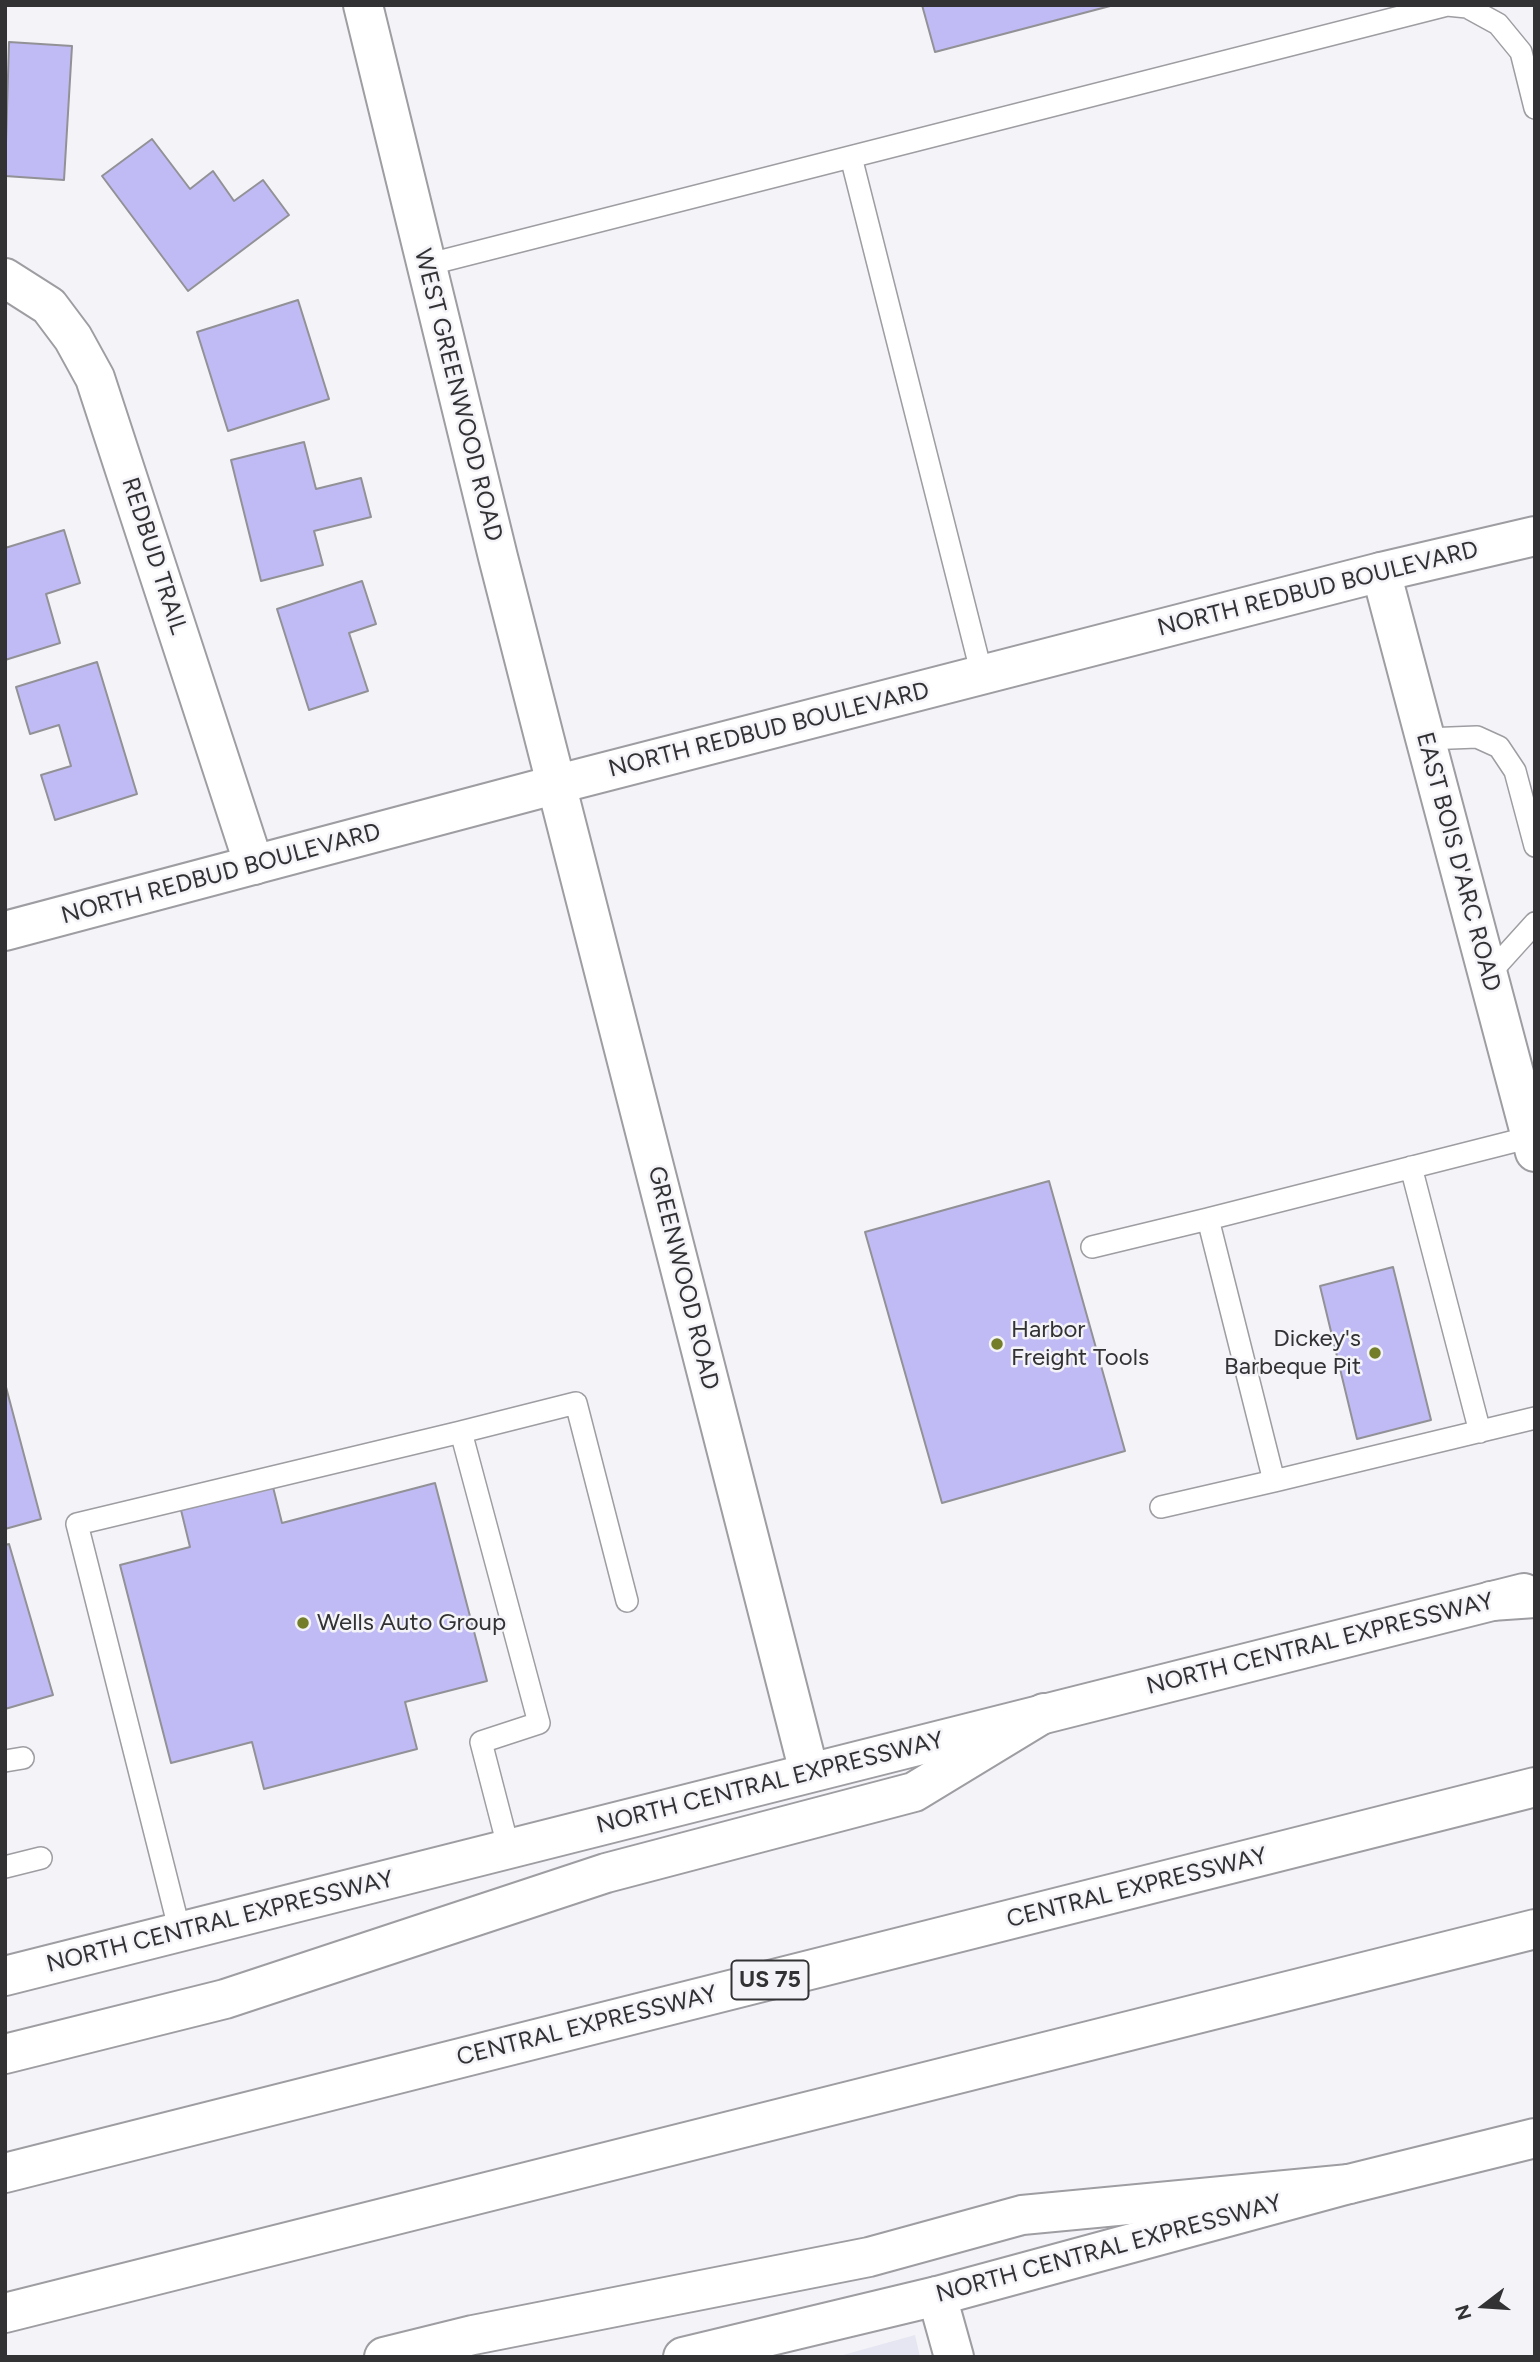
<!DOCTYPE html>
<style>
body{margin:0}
#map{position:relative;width:1540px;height:2362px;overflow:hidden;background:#f3f3f8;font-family:Figtree,sans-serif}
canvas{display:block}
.frame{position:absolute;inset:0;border:7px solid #323234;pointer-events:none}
.north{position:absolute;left:1449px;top:2271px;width:70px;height:70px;-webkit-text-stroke:5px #f3f3f8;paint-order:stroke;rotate:253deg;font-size:19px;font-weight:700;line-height:28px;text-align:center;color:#323234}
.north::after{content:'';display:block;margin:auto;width:24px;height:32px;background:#323234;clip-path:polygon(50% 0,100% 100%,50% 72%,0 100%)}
</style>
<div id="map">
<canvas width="1540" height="2362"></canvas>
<div class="frame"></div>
<div class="north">N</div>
</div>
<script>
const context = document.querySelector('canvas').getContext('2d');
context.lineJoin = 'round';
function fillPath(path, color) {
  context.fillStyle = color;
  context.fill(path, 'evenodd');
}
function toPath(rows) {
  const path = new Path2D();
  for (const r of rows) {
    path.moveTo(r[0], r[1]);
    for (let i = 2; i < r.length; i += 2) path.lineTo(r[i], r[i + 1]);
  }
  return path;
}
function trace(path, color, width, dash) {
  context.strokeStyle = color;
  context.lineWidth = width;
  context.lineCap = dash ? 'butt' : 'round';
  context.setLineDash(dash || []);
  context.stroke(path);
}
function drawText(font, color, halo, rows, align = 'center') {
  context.font = font + ' Figtree,sans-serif';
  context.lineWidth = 5;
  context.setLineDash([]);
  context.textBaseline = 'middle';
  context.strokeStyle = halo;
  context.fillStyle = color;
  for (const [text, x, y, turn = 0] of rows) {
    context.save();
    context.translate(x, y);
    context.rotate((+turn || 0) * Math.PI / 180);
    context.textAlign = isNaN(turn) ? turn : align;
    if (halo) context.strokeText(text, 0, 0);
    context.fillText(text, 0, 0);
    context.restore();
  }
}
const built = toPath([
 [915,2335,920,2357,836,2357]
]);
const building = toPath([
 [922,5,1114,5,935,52,922,5],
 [9,42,72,46,64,180,5,176,9,42],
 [152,139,190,189,213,171,234,201,263,180,289,215,188,291,102,176,152,139],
 [298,300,329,399,228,431,197,332,298,300],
 [304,442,316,489,361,478,371,517,314,531,323,565,261,581,231,460,304,442],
 [64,530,80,583,46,594,60,643,5,660,5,548,64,530],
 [362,581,376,624,349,633,368,691,309,710,277,609,362,581],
 [97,662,137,794,55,820,41,775,71,766,59,725,30,734,16,687,97,662],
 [1049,1181,1125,1451,942,1503,865,1232,1049,1181],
 [1393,1267,1431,1420,1357,1439,1320,1286,1393,1267],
 [6,1387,41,1519,5,1529,5,1387,6,1387],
 [435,1483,487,1681,405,1702,417,1749,264,1789,252,1742,171,1763,120,1565,190,1547,181,1510,273,1487,282,1523,435,1483],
 [9,1544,53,1695,5,1709,5,1545,9,1544]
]);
const service = toPath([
 [851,157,982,675],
 [426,265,1447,5,1467,7,1498,24,1521,52,1535,108],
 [1425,739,1477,737,1499,747,1515,771,1535,846],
 [1488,975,1535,923],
 [1531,1137,1208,1219,1274,1481,1535,1418],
 [1411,1167,1480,1432],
 [1092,1247,1208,1219],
 [461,1432,576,1403,627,1601],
 [1161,1507,1274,1481],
 [5,1761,23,1758],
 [5,1867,41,1858],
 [180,1932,77,1524,461,1432,539,1723,481,1742,509,1850]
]);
const minor = toPath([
 [363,5,498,557,809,1772],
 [5,278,49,306,73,338,95,378,254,865],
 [1381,572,1535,1152]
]);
const tertiary = toPath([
 [5,931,558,784,1381,572,1535,536],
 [937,2296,954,2357]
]);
const secondary = toPath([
 [5,1976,1524,1593],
 [683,2357,937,2296,1349,2184,1535,2138]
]);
const motorway = toPath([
 [1491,1601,1535,1598],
 [5,2054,225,1999,606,1873,914,1792,1044,1713],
 [5,2173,1535,1787],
 [5,2313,1535,1929],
 [384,2357,473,2335,869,2257,1022,2215,1349,2184]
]);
const markers = [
 [997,1344,7,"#747e2a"],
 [1375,1353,7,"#747e2a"],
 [303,1623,7,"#747e2a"]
];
const shields = [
 [770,1980,77]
];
const shieldNames = [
 ["US 75",770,1980]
];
const streetNames = [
 ["WEST GREENWOOD ROAD",458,395,76],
 ["REDBUD TRAIL",154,556,72],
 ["NORTH REDBUD BOULEVARD",1318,589,-14],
 ["NORTH REDBUD BOULEVARD",769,730,-14],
 ["EAST BOIS D'ARC ROAD",1458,862,75],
 ["NORTH REDBUD BOULEVARD",221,874,-15],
 ["GREENWOOD ROAD",683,1278,76],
 ["NORTH CENTRAL EXPRESSWAY",1320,1644,-14],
 ["NORTH CENTRAL EXPRESSWAY",770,1783,-14],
 ["CENTRAL EXPRESSWAY",1137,1888,-14],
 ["NORTH CENTRAL EXPRESSWAY",220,1922,-14],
 ["CENTRAL EXPRESSWAY",587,2026,-14],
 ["NORTH CENTRAL EXPRESSWAY",1109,2249,-15]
];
const poiNames = [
 ["Harbor",1011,1330],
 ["Freight Tools",1011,1358],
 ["Dickey's",1361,1339,"right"],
 ["Barbeque Pit",1361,1367,"right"],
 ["Wells Auto Group",317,1623]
];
fillPath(built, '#e6e6f2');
fillPath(building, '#c0bbf4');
trace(building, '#919196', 2);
trace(service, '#9d9da2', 24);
trace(minor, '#9d9da2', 42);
trace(tertiary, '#9d9da2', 42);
trace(secondary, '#9d9da2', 42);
trace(motorway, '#9d9da2', 42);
trace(service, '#fff', 21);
trace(minor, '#fff', 38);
trace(tertiary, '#fff', 38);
trace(secondary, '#fff', 38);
trace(motorway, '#fff', 38);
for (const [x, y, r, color] of markers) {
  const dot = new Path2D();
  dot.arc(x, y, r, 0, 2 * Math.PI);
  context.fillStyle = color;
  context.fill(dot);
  trace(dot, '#f3f3f8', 2.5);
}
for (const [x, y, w] of shields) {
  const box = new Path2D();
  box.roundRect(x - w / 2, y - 19.5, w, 39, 5);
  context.fillStyle = '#f3f3f8';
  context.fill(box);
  trace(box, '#323234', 2);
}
drawText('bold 23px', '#323234', null, shieldNames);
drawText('24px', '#323234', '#f3f3f8', streetNames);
drawText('24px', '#323234', '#f3f3f8', poiNames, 'left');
</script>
